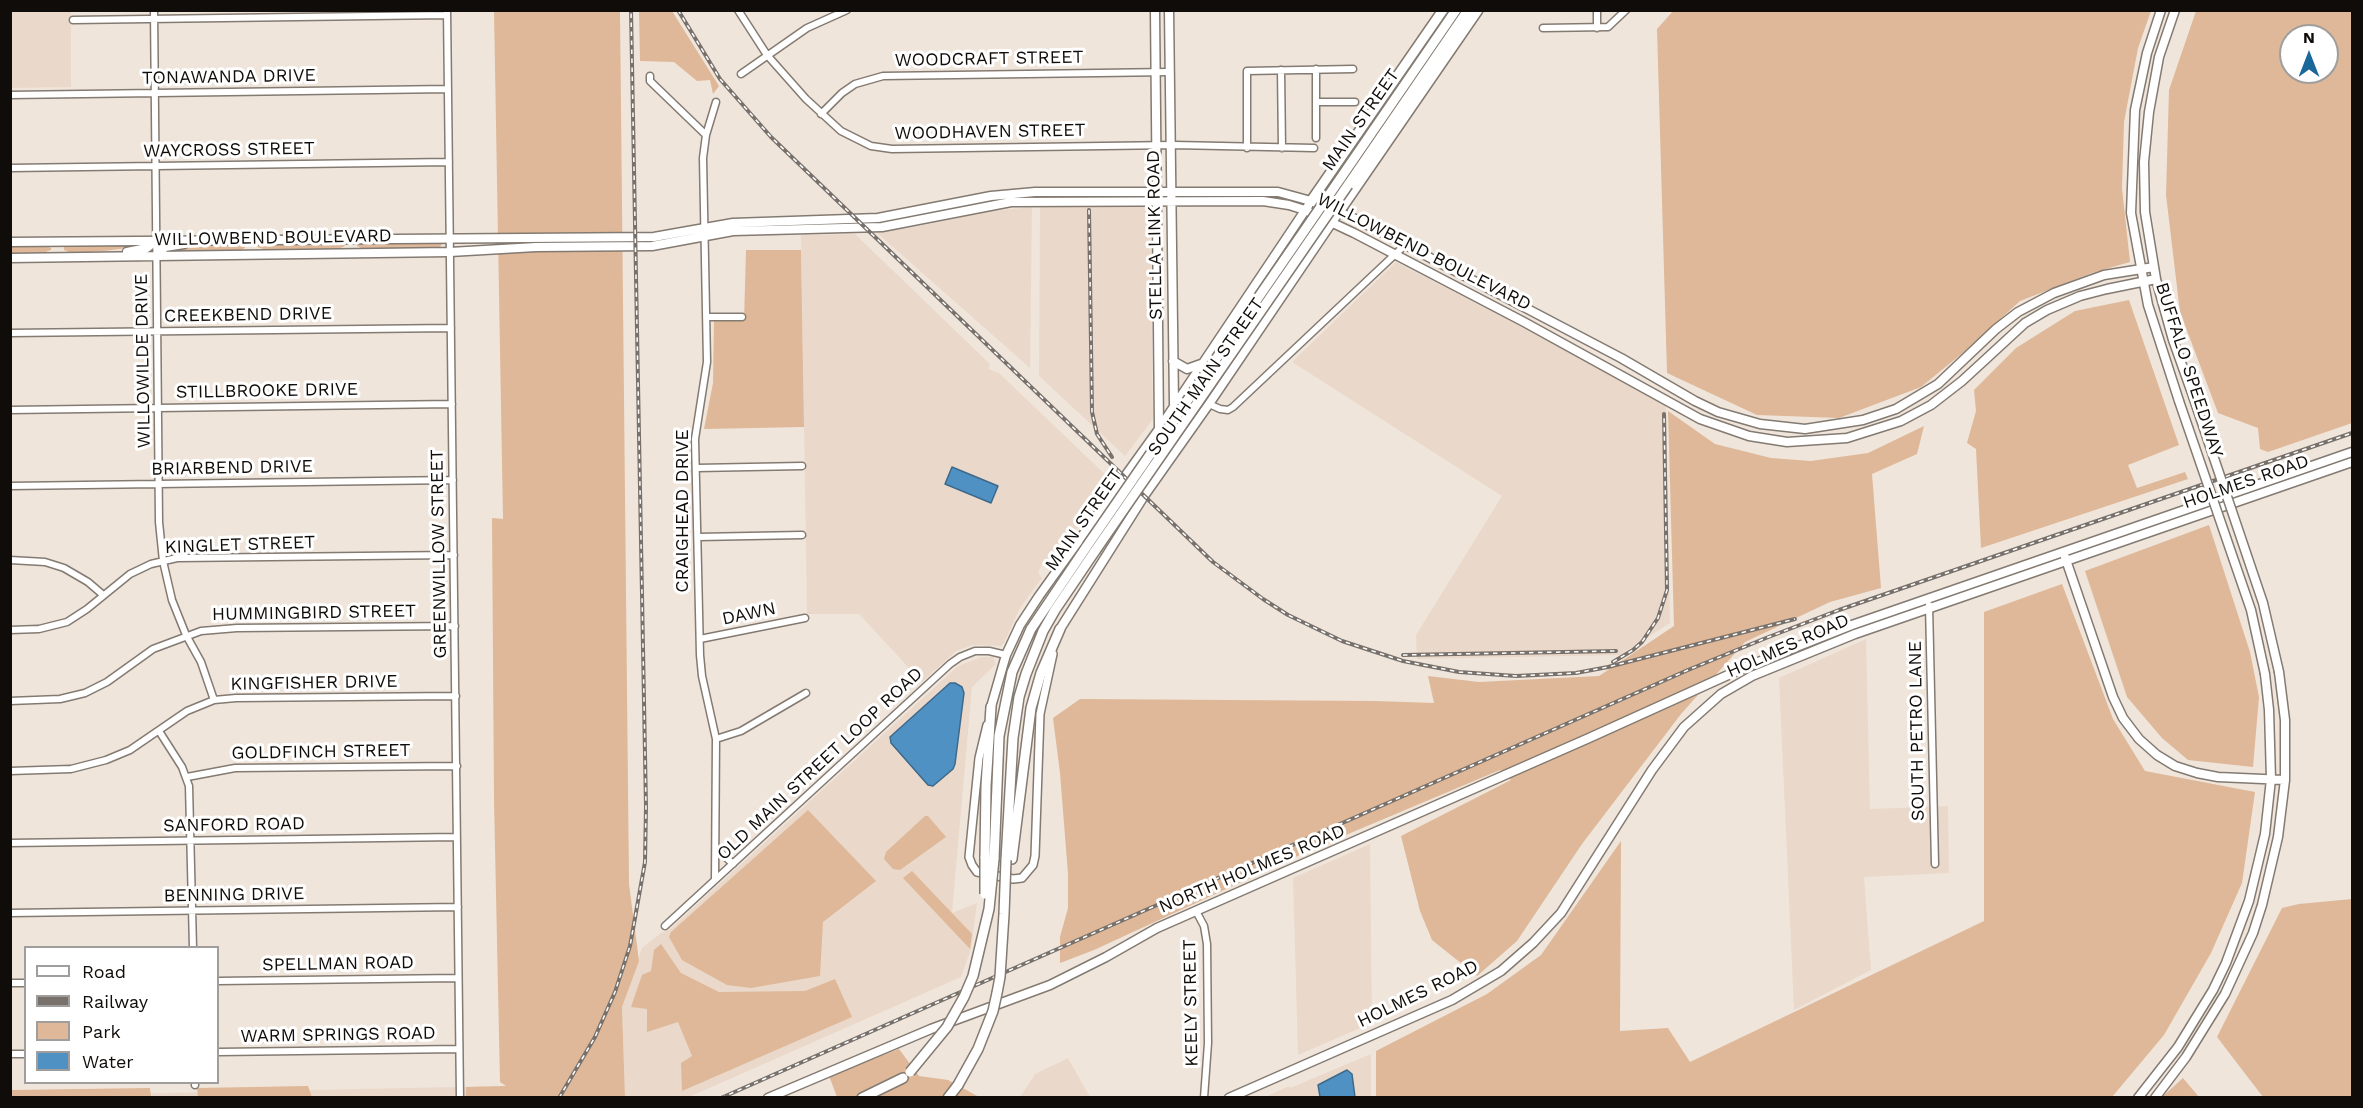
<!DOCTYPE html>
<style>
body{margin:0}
#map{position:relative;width:2363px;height:1108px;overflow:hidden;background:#f0e5db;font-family:"Work Sans",sans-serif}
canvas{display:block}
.frame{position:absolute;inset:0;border:12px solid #100c09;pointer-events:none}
.legend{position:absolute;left:24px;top:946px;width:195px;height:138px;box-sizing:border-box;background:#fff;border:2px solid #9f9e9d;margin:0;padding:8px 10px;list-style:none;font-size:18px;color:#100c09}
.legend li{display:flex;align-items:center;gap:12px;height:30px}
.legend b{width:30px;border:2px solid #9f9e9d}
.north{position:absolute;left:2279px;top:24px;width:60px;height:60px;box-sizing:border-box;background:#fff;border:2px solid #9f9e9d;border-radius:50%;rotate:0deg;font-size:16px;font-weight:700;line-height:24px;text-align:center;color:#100c09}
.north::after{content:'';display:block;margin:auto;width:21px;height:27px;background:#1a679a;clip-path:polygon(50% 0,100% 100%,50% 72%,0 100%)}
</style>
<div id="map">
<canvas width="2363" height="1108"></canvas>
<div class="frame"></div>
<ul class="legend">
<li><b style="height:8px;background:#fff"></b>Road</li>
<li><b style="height:8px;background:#78716b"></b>Railway</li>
<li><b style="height:16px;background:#deb898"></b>Park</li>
<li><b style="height:16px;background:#5091c3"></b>Water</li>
</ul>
<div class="north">N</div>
</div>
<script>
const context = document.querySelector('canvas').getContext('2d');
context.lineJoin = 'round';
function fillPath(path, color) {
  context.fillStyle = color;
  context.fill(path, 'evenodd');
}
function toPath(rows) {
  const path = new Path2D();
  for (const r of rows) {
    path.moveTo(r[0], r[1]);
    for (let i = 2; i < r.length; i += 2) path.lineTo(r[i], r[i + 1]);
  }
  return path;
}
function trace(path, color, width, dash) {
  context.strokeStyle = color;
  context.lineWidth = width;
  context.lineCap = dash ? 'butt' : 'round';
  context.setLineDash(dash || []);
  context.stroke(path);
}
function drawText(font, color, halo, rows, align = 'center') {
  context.font = font + ' "Work Sans",sans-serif';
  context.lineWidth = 6;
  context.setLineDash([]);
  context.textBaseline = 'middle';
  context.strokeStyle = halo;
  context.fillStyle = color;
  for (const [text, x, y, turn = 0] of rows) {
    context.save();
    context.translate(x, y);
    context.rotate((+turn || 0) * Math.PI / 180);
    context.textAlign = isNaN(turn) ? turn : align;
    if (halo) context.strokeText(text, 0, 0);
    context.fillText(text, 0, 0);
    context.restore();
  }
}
const built = toPath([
 [10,11,71,11,71,87,11,88],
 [1040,205,1150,205,1153,419,1125,456,1039,376],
 [1032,207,1030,368,876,232,924,225,991,211],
 [855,234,990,364,988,369,999,373,1111,480,1056,558,1044,559,1038,573,1042,578,1020,608,1004,643,1001,646,973,645,956,651,922,682,859,614,807,614,801,235],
 [1396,262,1666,402,1670,623,1620,655,1417,659,1416,635,1502,496,1292,362],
 [1866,639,1870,809,1948,806,1949,873,1864,877,1871,970,1794,1010,1779,678],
 [981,657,993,657,996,664,972,687,952,913,977,903,971,949,961,977,689,1097,625,1097,622,1007,642,948,661,933,669,930,958,666],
 [1370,844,1372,1023,1298,1055,1293,878],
 [1371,1054,1371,1097,1263,1098,1289,1086,1290,1088],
 [1068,1058,1090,1097,1020,1097,1035,1074],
 [507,1086,507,1097,11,1098,10,1096]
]);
const green = toPath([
 [1674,10,2151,11,2138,48,2124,122,2122,188,2130,262,2092,273,2020,301,1965,351,1921,387,1839,418,1757,415,1667,373,1657,29],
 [494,11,620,11,629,884,639,961,622,1007,625,1097,466,1097,466,1087,506,1086,500,1082,494,800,492,518,503,519],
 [639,11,672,11,719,86,713,94,710,80,697,81,674,62,640,61],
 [2196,11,2352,11,2352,423,2268,452,2260,449,2258,428,2218,413,2180,312,2166,195,2169,90],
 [2291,36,2327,36,2327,72,2291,72],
 [337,240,344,244,345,246,336,250,266,250,257,247,258,245,269,242],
 [363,240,438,240,442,244,440,247,431,249,365,250,357,246,357,243],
 [214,242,239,243,245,245,245,248,237,252,166,252,166,249],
 [73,244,144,244,143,246,104,251,71,253,64,250,64,247],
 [44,245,51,248,51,250,43,253,11,253,10,246],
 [746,250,801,250,804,427,704,429,713,383,714,319,744,321],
 [2129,300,2179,445,2128,465,2137,488,2185,472,2188,479,1981,548,1976,449,1967,443,1976,411,1974,390,2016,348,2075,311],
 [1668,411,1715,444,1771,458,1811,461,1868,453,1924,426,1917,454,1872,474,1881,588,1830,602,1745,642,1681,714,1582,844,1517,941,1477,976,1432,940,1420,911,1401,836,1511,780,1500,770,1315,848,1094,950,1060,963,1060,937,1068,908,1068,874,1060,773,1053,718,1080,699,1376,701,1434,703,1428,676,1479,682,1599,676,1674,626],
 [2209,525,2250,652,2259,697,2253,767,2188,760,2162,738,2127,697,2085,571],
 [2062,584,2113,719,2145,771,2255,792,2242,883,2211,953,2164,1035,2112,1097,1376,1097,1376,1051,1487,994,1541,955,1621,841,1620,1031,1668,1028,1690,1062,1984,921,1984,612],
 [808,810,876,881,823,922,820,976,751,988,727,985,682,960,669,937,671,932],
 [925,816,928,816,946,837,900,870,893,869,884,859,886,852],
 [912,871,972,934,970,949,903,878],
 [2352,899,2352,1097,2263,1097,2217,1037,2282,908,2299,904],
 [661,944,681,973,719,992,805,991,835,979,852,1017,682,1091,681,1063,692,1056,678,1022,647,1032,647,1009,631,1007,642,975,651,971,654,950],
 [899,1049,919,1076,948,1080,979,1097,837,1097,829,1076],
 [2183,1078,2199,1097,2162,1097],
 [308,1086,312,1097,198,1097,197,1088],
 [150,1088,151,1097,11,1097,11,1090]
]);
const water = toPath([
 [952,467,998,486,991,503,945,484,952,467],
 [950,683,955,683,962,687,964,693,955,764,953,769,933,786,928,785,891,743,890,737,950,683],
 [1347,1070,1352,1074,1355,1097,1320,1097,1318,1085,1347,1070]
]);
const minor = toPath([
 [154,10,159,522,163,561,172,600,186,635,201,662,214,700],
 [447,10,460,1098],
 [738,10,767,55,806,99,841,131,871,146,892,149,1174,145,1314,148],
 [1597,10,1597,28],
 [73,20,447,15],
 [1543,28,1608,27,1626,10],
 [1316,69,1316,138],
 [1281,70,1282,148],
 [741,74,807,28,847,10],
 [650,76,650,81,706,135],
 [10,95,448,89],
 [1316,102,1355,102],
 [821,114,842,93,855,84,883,76,1170,72],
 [1247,148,1247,71,1353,69],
 [10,168,449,162],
 [706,317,742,317],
 [10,333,451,328],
 [1209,404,1220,409,1228,410,1233,407,1405,245],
 [10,410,452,404],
 [697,468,802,466],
 [10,486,453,480],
 [698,537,802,535],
 [10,560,45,562,64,568,88,582,102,594],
 [1929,605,1935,864],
 [10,630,39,629,67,622,87,609,130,574,151,564,177,558,454,555],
 [700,639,805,618],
 [10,701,60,699,85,693,107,682,153,649,201,631,237,628,455,626],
 [159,731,182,767,189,786,193,948],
 [716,739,741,731,806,693],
 [10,771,71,769,106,760,130,750,187,711,214,700,236,698,456,696],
 [187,777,235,768,457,766],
 [10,843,457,837],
 [716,848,733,864],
 [715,880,716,739,702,676,700,655,695,439,707,362,703,158,706,135,716,102],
 [1196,911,1204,926,1207,944,1208,1043,1204,1098],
 [10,913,458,907],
 [665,926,950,664,960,657,975,651,989,651,1006,655],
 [218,981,458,978],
 [10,983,26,983],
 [218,1052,459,1049],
 [10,1054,26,1054],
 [195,1082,195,1085]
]);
const tertiary = toPath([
 [987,725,979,758,969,857,972,865,977,872,1013,879,1022,878,1033,865,1035,856,1040,714,1053,654]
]);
const secondary = toPath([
 [1155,10,1159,428],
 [1169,10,1174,404],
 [2161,10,2147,53,2135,110,2131,213,2148,305,2179,401],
 [2175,10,2159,57,2149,112,2144,162,2145,212,2156,279,2173,340,2193,396],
 [10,242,654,237,733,223,878,218,991,196,1035,192,1278,192,1311,201,1358,220,1621,358,1695,401,1718,412,1760,424,1805,429,1863,420,1896,409,1938,384,1996,329,2018,312,2054,293,2104,275,2154,267],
 [127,252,147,248,157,240],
 [157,256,165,247,184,244],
 [10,258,450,252,536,247,652,246,733,231,882,227,1011,202,1263,201,1289,205,1305,210,1354,233,1524,322,1700,419,1749,436,1787,442,1847,438,1901,421,1931,405,1962,381,2025,323,2047,310,2080,296,2107,289,2156,279],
 [1173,361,1187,369,1201,364],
 [2065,557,2113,697,2123,718,2139,739,2157,755,2175,766,2197,773,2218,777,2285,780],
 [1060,629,1144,496,1209,404,1339,212],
 [991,707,1006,655,1020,625,1039,596,1159,429,1308,206],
 [768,1098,931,1029,1050,985,1106,957,1157,928,1589,738,1748,666,1852,625,2352,452],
 [1229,1098,1452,1000,1501,971,1533,943,1561,913,1652,770,1684,727,1721,694,1752,676,1855,634,2352,462],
 [2138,1098,2178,1047,2213,990,2226,963,2249,901,2265,834,2271,779,2269,710,2265,674],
 [2155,1098,2186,1057,2225,994,2253,933,2262,905,2278,837,2285,780,2285,720,2279,672]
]);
const trunk = toPath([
 [1340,179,1456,10],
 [1348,185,1468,10],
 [1311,201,1443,10],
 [1339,212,1478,10],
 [985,858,986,786,991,707],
 [994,859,999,736,1012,672,1031,629,1087,546],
 [1012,859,1031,708,1041,673,1060,629],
 [1006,860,1013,738,1019,697,1026,674,1043,631,1055,610,1095,551],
 [862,1098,903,1078],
 [948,1098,958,1085]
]);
const rail = toPath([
 [678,10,720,79,771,137,1213,562,1263,599,1288,615,1342,641,1403,661,1459,672,1516,676,1576,673,1608,667,1795,619],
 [1089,210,1092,412,1097,434,1112,457],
 [1403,655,1616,651],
 [1613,662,1633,650,1642,642,1658,618,1667,590,1664,414],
 [559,1098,595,1037,615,992,630,946,645,862,646,807,631,10],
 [721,1098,1688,670,1766,638,1839,610,2352,433]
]);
const secondaryBridge = toPath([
 [2193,396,2263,603,2279,672],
 [2179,401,2251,610,2265,674]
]);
const trunkBridge = toPath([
 [1087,546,1340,179],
 [1095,551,1348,185],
 [985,894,985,858],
 [910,1072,947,1027,964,997,973,976,989,909,994,859],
 [958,1085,978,1049,993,1011,997,993,1000,977,1004,914,1006,860]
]);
const streetNames = [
 ["WOODCRAFT STREET",989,59,-1],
 ["TONAWANDA DRIVE",229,77,-1],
 ["MAIN STREET",1361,120,-55],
 ["WOODHAVEN STREET",990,132,-1],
 ["WAYCROSS STREET",229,150,-1],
 ["STELLA LINK ROAD",1155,235,-91],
 ["WILLOWBEND BOULEVARD",273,238,-1],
 ["WILLOWBEND BOULEVARD",1424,252,27],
 ["CREEKBEND DRIVE",248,315,-1],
 ["WILLOWILDE DRIVE",143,361,-91],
 ["BUFFALO SPEEDWAY",2189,370,72],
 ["SOUTH MAIN STREET",1206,377,-55],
 ["STILLBROOKE DRIVE",267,391,-1],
 ["BRIARBEND DRIVE",232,468,-1],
 ["HOLMES ROAD",2246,482,-19],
 ["CRAIGHEAD DRIVE",683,511,-90],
 ["MAIN STREET",1084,520,-55],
 ["KINGLET STREET",240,545,-2],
 ["GREENWILLOW STREET",439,554,-91],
 ["HUMMINGBIRD STREET",314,613,-1],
 ["DAWN",749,614,-12],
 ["HOLMES ROAD",1788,646,-24],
 ["KINGFISHER DRIVE",314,683,-1],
 ["SOUTH PETRO LANE",1917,731,-91],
 ["GOLDFINCH STREET",321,752,-1],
 ["OLD MAIN STREET LOOP ROAD",820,764,-43],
 ["SANFORD ROAD",234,825,-1],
 ["NORTH HOLMES ROAD",1252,869,-23],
 ["BENNING DRIVE",234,895,-1],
 ["SPELLMAN ROAD",338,964,-1],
 ["HOLMES ROAD",1418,994,-26],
 ["KEELY STREET",1191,1003,-91],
 ["WARM SPRINGS ROAD",338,1035,-1]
];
fillPath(built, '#ead9ca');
fillPath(green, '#deb898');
fillPath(water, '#5091c3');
trace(water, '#3d698b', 1.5);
trace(minor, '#837a71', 9);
trace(tertiary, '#837a71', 10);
trace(secondary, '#837a71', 11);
trace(trunk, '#837a71', 12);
trace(minor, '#fff', 6);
trace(tertiary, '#fff', 7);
trace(secondary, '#fff', 8);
trace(trunk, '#fff', 9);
trace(rail, '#78716b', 4);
trace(rail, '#fff', 1.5, [4.5]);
trace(secondaryBridge, '#837a71', 11, []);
trace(trunkBridge, '#837a71', 12, []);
trace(secondaryBridge, '#fff', 8);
trace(trunkBridge, '#fff', 9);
drawText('18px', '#100c09', '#fff', streetNames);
</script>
